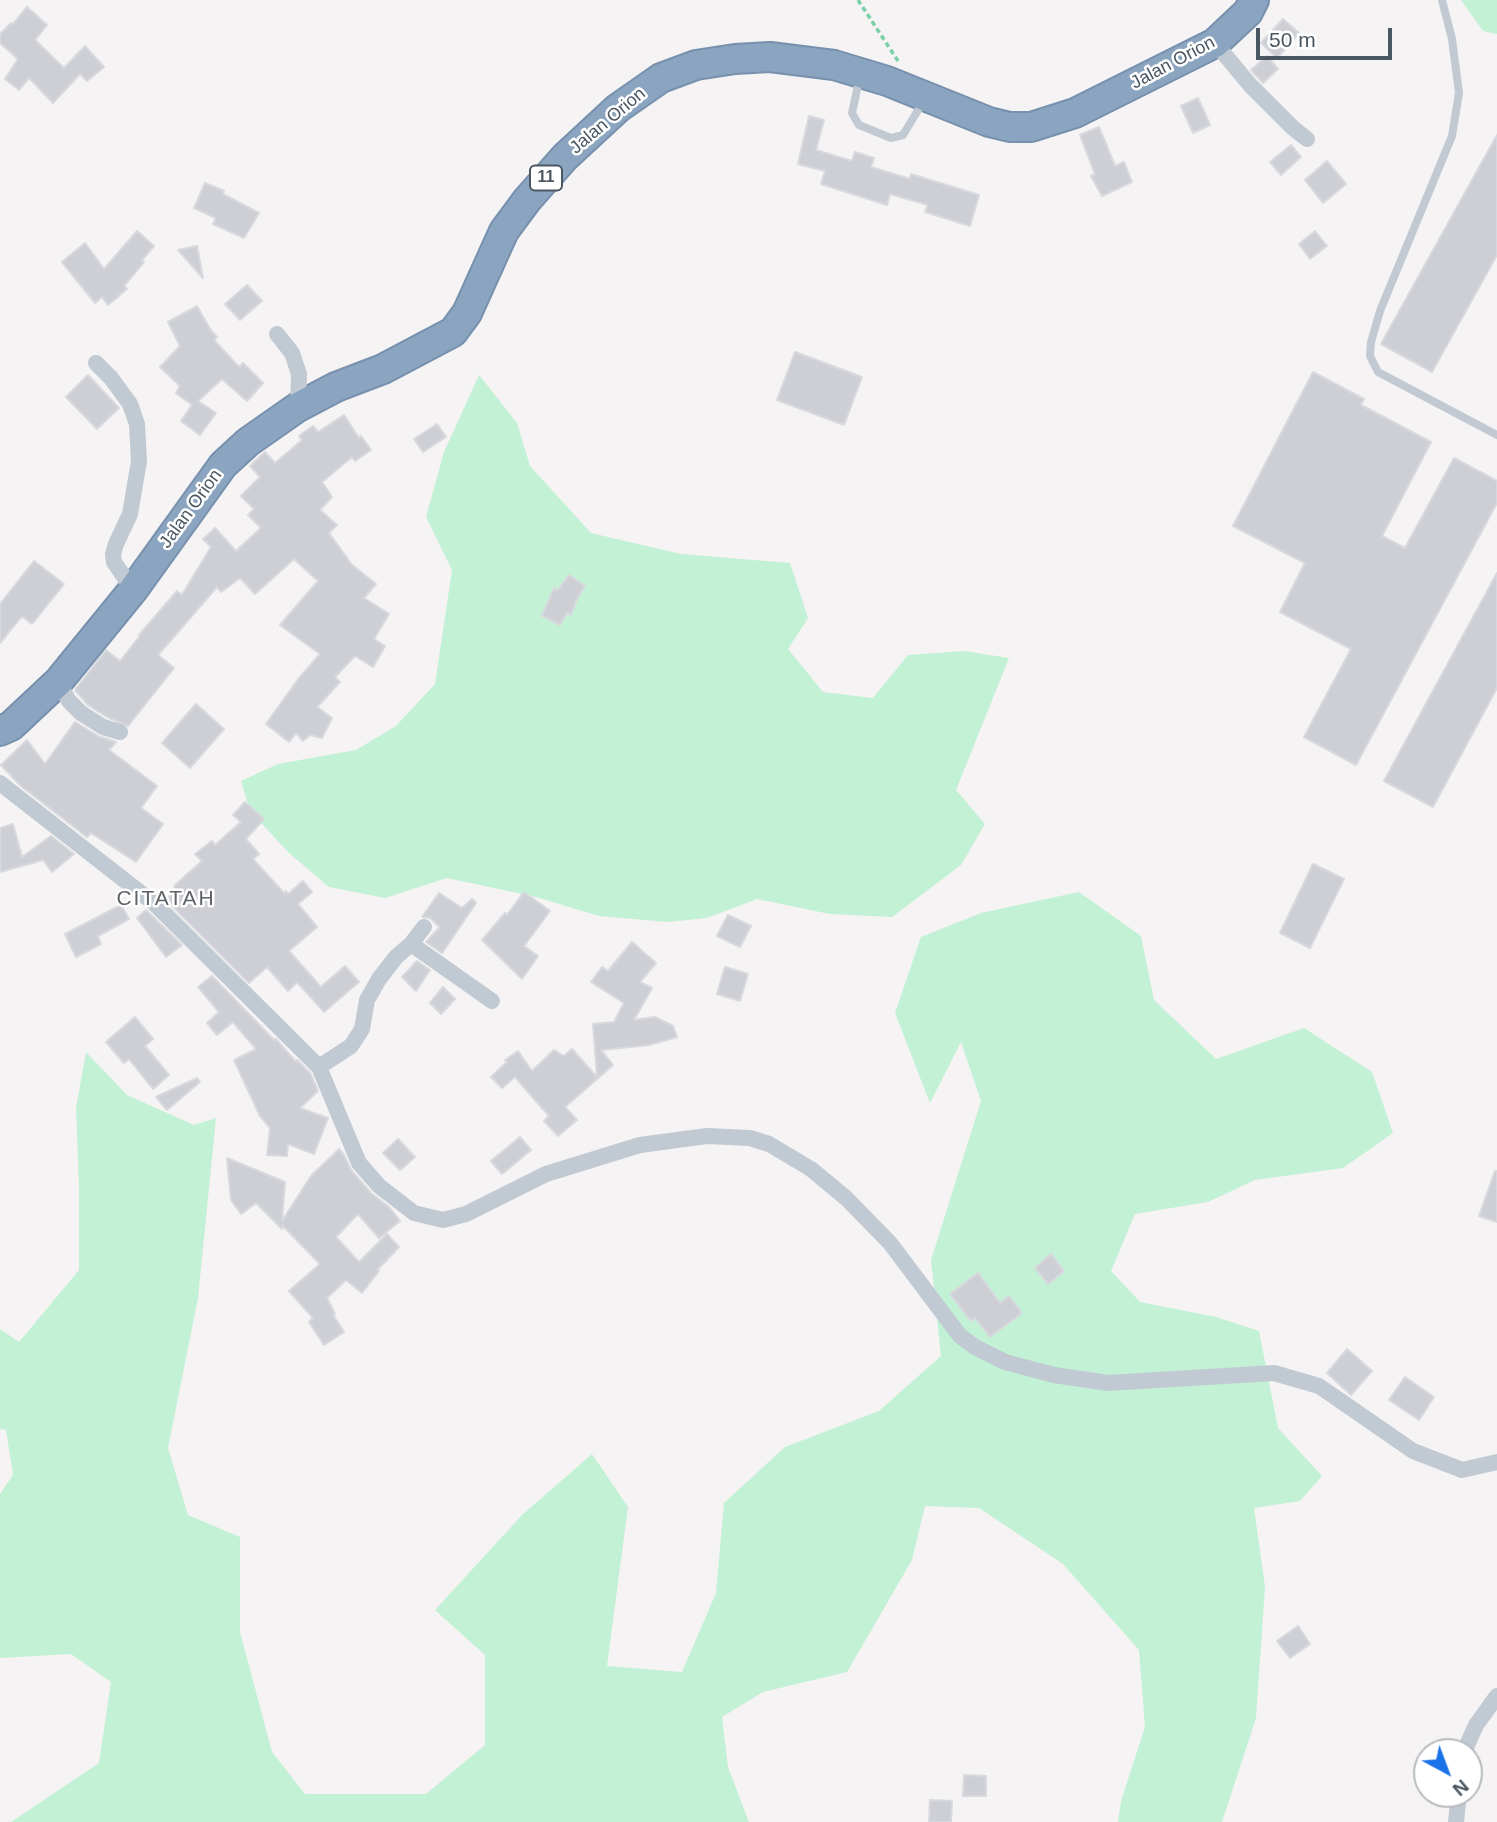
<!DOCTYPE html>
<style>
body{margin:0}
#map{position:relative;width:1497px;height:1822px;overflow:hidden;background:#f5f3f3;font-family:Arial,sans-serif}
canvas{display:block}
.north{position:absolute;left:1413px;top:1738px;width:70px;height:70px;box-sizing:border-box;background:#fff;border:2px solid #b7bbc0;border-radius:50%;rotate:139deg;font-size:19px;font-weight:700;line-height:28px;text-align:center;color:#4a5661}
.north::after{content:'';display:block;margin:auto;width:24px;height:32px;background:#1a73e8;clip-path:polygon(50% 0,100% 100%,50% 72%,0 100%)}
.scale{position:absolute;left:1256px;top:28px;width:136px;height:32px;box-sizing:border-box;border:4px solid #4a5661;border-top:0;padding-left:9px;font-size:21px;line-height:24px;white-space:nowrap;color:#4a5661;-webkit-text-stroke:5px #fff;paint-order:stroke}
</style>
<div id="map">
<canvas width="1497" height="1822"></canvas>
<div class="north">N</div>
<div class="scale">50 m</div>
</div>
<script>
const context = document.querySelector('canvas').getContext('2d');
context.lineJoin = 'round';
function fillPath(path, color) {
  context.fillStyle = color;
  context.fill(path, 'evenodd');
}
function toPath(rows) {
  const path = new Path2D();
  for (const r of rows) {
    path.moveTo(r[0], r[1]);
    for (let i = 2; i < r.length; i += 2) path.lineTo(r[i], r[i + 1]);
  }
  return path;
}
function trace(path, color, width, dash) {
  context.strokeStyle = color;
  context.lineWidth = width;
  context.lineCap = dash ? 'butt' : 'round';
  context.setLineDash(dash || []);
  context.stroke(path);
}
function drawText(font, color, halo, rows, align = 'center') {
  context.font = font + ' Arial,sans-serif';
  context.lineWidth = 5;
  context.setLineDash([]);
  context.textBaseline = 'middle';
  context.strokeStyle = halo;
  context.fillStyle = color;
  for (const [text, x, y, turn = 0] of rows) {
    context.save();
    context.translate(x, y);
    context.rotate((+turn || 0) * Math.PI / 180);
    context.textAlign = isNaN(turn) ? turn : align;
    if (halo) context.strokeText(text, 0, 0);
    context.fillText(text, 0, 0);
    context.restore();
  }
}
const green = toPath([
 [1461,0,1497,0,1497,34,1483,31],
 [479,375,517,423,530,466,591,533,681,554,790,563,808,618,788,649,823,692,873,698,908,655,964,651,1009,658,956,790,985,824,961,865,892,917,830,914,757,899,707,918,668,922,599,916,536,897,447,878,385,898,329,887,289,853,250,811,241,781,278,764,356,750,396,726,435,684,452,570,426,517,444,452],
 [1079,892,1141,936,1154,1000,1216,1059,1304,1028,1372,1072,1393,1133,1343,1168,1255,1180,1208,1202,1135,1214,1111,1271,1140,1302,1216,1317,1259,1331,1278,1428,1322,1476,1300,1501,1254,1508,1265,1587,1256,1718,1222,1822,1118,1822,1121,1801,1145,1727,1139,1650,1063,1564,979,1508,925,1506,912,1560,847,1672,763,1692,722,1717,728,1767,749,1822,11,1822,99,1763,111,1682,71,1654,0,1658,0,1494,13,1475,6,1430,0,1429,0,1329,19,1342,79,1270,79,1186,76,1108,86,1052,127,1095,194,1125,216,1118,198,1298,168,1448,188,1515,240,1537,240,1632,272,1752,305,1794,426,1794,485,1745,485,1655,435,1610,522,1515,592,1454,628,1507,607,1666,682,1672,716,1593,724,1503,785,1447,879,1411,941,1356,931,1260,981,1101,961,1042,930,1103,895,1013,921,937,981,913]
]);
const building = toPath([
 [27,7,47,25,35,40,64,68,85,46,104,67,87,81,80,74,53,103,29,78,19,90,5,79,18,59,0,43,0,34,11,23,13,24,27,7],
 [1283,19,1299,33,1277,58,1261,43,1283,19],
 [1267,56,1278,69,1263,83,1251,70,1267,56],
 [1198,98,1210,125,1193,133,1181,106,1198,98],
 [809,116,824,120,816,150,852,161,855,152,874,158,871,167,910,179,911,174,979,195,970,226,925,212,928,205,890,194,887,205,821,184,825,171,798,164,809,116],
 [1099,127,1115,166,1124,162,1132,182,1102,196,1091,176,1095,174,1080,135,1099,127],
 [1497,135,1497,255,1432,372,1381,344,1497,135],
 [1291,145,1301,157,1281,175,1270,162,1291,145],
 [1327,161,1346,184,1323,203,1305,180,1327,161],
 [205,183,224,191,223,194,259,213,244,238,213,224,216,218,194,208,205,183],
 [137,231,154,246,142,260,144,262,124,286,127,289,108,305,102,297,95,303,62,262,85,243,104,269,137,231],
 [1315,231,1327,246,1310,259,1299,244,1315,231],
 [197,246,203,278,178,250,197,246],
 [247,285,262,301,240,320,225,304,247,285],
 [197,306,210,329,217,337,214,340,239,367,243,363,263,383,247,401,222,379,198,401,216,413,200,435,181,421,192,405,176,393,180,386,160,367,180,346,168,322,197,306],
 [795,352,862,377,844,425,777,400,795,352],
 [1313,372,1364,399,1361,405,1431,442,1382,536,1405,548,1454,458,1497,481,1497,503,1356,765,1304,737,1351,649,1280,612,1305,563,1233,526,1313,372],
 [88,375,119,408,97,429,66,397,88,375],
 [344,415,359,438,361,436,371,450,355,461,352,457,322,482,332,497,320,510,337,525,329,533,352,565,376,584,364,598,389,614,374,639,385,646,373,667,355,656,335,677,340,682,317,707,332,718,322,738,310,735,303,741,296,733,289,742,266,724,299,678,320,654,280,625,318,581,294,559,255,594,240,578,221,592,217,587,158,655,174,668,128,726,107,717,88,705,75,690,106,650,120,661,140,636,139,635,177,591,182,595,211,547,203,539,215,528,236,551,261,528,248,515,254,509,241,496,260,477,250,466,265,452,275,463,302,440,299,436,313,426,318,432,344,415],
 [437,424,446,437,423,452,414,439,437,424],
 [34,561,64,584,32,624,22,616,0,643,0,604,34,561],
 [1497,573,1497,688,1433,807,1384,781,1497,573],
 [569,575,585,586,578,597,571,615,567,613,560,625,542,616,554,588,558,590,569,575],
 [196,704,224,729,190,768,162,743,196,704],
 [75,722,98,736,116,742,109,750,157,786,141,808,163,824,136,862,91,833,87,837,21,786,1,765,27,740,45,764,75,722],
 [245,802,264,819,246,839,259,854,253,859,284,893,286,891,288,894,303,881,312,892,298,904,317,927,289,951,321,987,345,966,359,982,324,1012,297,982,288,991,267,967,249,983,166,900,171,895,175,885,202,861,195,854,212,841,215,845,241,822,233,815,245,802],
 [13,824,22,857,51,836,74,854,52,872,43,860,0,872,0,828,13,824],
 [1313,864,1344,879,1310,948,1280,933,1313,864],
 [524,892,550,911,524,946,538,956,522,979,482,940,505,913,507,915,524,892],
 [439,893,462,908,472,899,476,903,442,953,426,942,440,927,430,918,422,917,439,893],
 [121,905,129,919,98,936,101,944,76,957,65,934,121,905],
 [146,910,182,945,166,957,137,918,146,910],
 [728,915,751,926,740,947,717,936,728,915],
 [632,942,656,963,640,982,652,988,634,1020,655,1017,673,1026,677,1037,649,1045,601,1050,613,1065,565,1107,577,1120,558,1136,544,1121,549,1116,515,1077,502,1088,491,1077,507,1062,505,1060,518,1051,532,1071,554,1050,564,1056,572,1049,597,1077,593,1024,614,1022,624,1003,591,982,602,967,608,971,632,942],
 [417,961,430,970,416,991,402,977,417,961],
 [725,967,748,974,740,1001,717,994,725,967],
 [212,976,274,1040,276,1039,296,1062,297,1060,310,1073,318,1091,300,1108,328,1118,314,1154,288,1144,287,1156,267,1155,270,1128,260,1116,234,1060,256,1049,233,1022,217,1035,207,1023,219,1012,198,987,212,976],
 [443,987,455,999,441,1014,430,1003,443,987],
 [135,1017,153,1039,145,1046,169,1075,153,1089,129,1059,124,1063,106,1042,135,1017],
 [197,1078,200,1082,167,1110,156,1097,197,1078],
 [520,1137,531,1150,502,1174,491,1161,520,1137],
 [398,1139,415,1157,400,1170,383,1153,398,1139],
 [339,1149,344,1155,351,1170,371,1193,389,1207,400,1221,379,1238,358,1214,336,1237,359,1262,387,1234,399,1247,377,1270,379,1271,362,1293,346,1280,327,1298,335,1314,333,1315,344,1332,324,1345,309,1322,313,1318,289,1291,320,1264,282,1225,282,1229,256,1203,241,1214,231,1200,227,1158,285,1182,282,1221,311,1176,339,1149],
 [1495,1171,1497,1171,1497,1222,1479,1216,1495,1171],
 [1051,1254,1064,1271,1048,1284,1035,1268,1051,1254],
 [978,1273,1000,1303,1009,1296,1022,1313,990,1337,975,1318,971,1321,950,1294,978,1273],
 [1347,1349,1372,1371,1351,1395,1327,1373,1347,1349],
 [1405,1377,1434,1397,1419,1420,1389,1400,1405,1377],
 [1298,1626,1310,1644,1290,1658,1277,1641,1298,1626],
 [964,1775,986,1776,986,1796,963,1796,964,1775],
 [930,1800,952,1801,951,1822,929,1822,930,1800]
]);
const path = toPath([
 [858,0,898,61]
]);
const lane = toPath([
 [1442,0,1452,39,1459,93,1452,136,1380,311,1371,342,1370,356,1378,372,1497,435],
 [860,76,852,113,859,125,891,138,903,135,923,102]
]);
const street = toPath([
 [1215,43,1250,85,1293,128,1307,139],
 [277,334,292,353,299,374,298,407],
 [96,363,111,378,130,404,137,424,139,461,130,514,116,544,113,554,114,562,133,590],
 [58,682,69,701,81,713,103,727,120,732],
 [0,783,155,904,319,1067,359,1163,379,1186,414,1213,443,1220,466,1214,546,1174,640,1145,707,1136,750,1138,769,1144,811,1169,846,1198,890,1243,960,1336,975,1347,1005,1362,1054,1375,1108,1383,1274,1373,1319,1386,1413,1451,1462,1470,1497,1462],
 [411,944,492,1001],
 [319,1067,351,1046,362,1029,367,1000,379,979,396,957,411,944,424,927],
 [1464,1752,1476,1725,1497,1696],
 [1456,1822,1459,1794]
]);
const highway = toPath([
 [0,731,11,726,58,682,133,590,223,465,248,442,298,407,336,387,383,369,453,332,467,313,504,231,527,200,565,157,618,108,661,78,696,65,735,59,770,57,834,65,887,81,989,122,1010,127,1031,127,1075,113,1215,43,1248,12,1254,0]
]);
const shields = [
 [546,178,32]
];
const shieldNames = [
 ["11",546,178]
];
const streetNames = [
 ["Jalan Orion",1173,63,-28],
 ["Jalan Orion",608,121,-40],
 ["Jalan Orion",191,509,-54]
];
const quarterNames = [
 ["CITATAH",166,899]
];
fillPath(green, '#c3f1d5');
fillPath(building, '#cdcfd5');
trace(building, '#d7d9de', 2);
trace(highway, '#7690ad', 32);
trace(path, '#7ad0a6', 3.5, [5, 3.5]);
trace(lane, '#c1cad2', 8);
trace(street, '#c1cad2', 16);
trace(highway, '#8ba5c1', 28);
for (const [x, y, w] of shields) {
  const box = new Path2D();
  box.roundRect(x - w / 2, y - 12.5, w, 25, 5);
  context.fillStyle = '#fff';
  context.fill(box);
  trace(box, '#4a5661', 2);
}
drawText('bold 16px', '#4a5661', null, shieldNames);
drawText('18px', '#4a5661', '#fff', streetNames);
context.letterSpacing = '2px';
drawText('21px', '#5f6368', '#fff', quarterNames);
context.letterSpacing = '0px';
</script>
